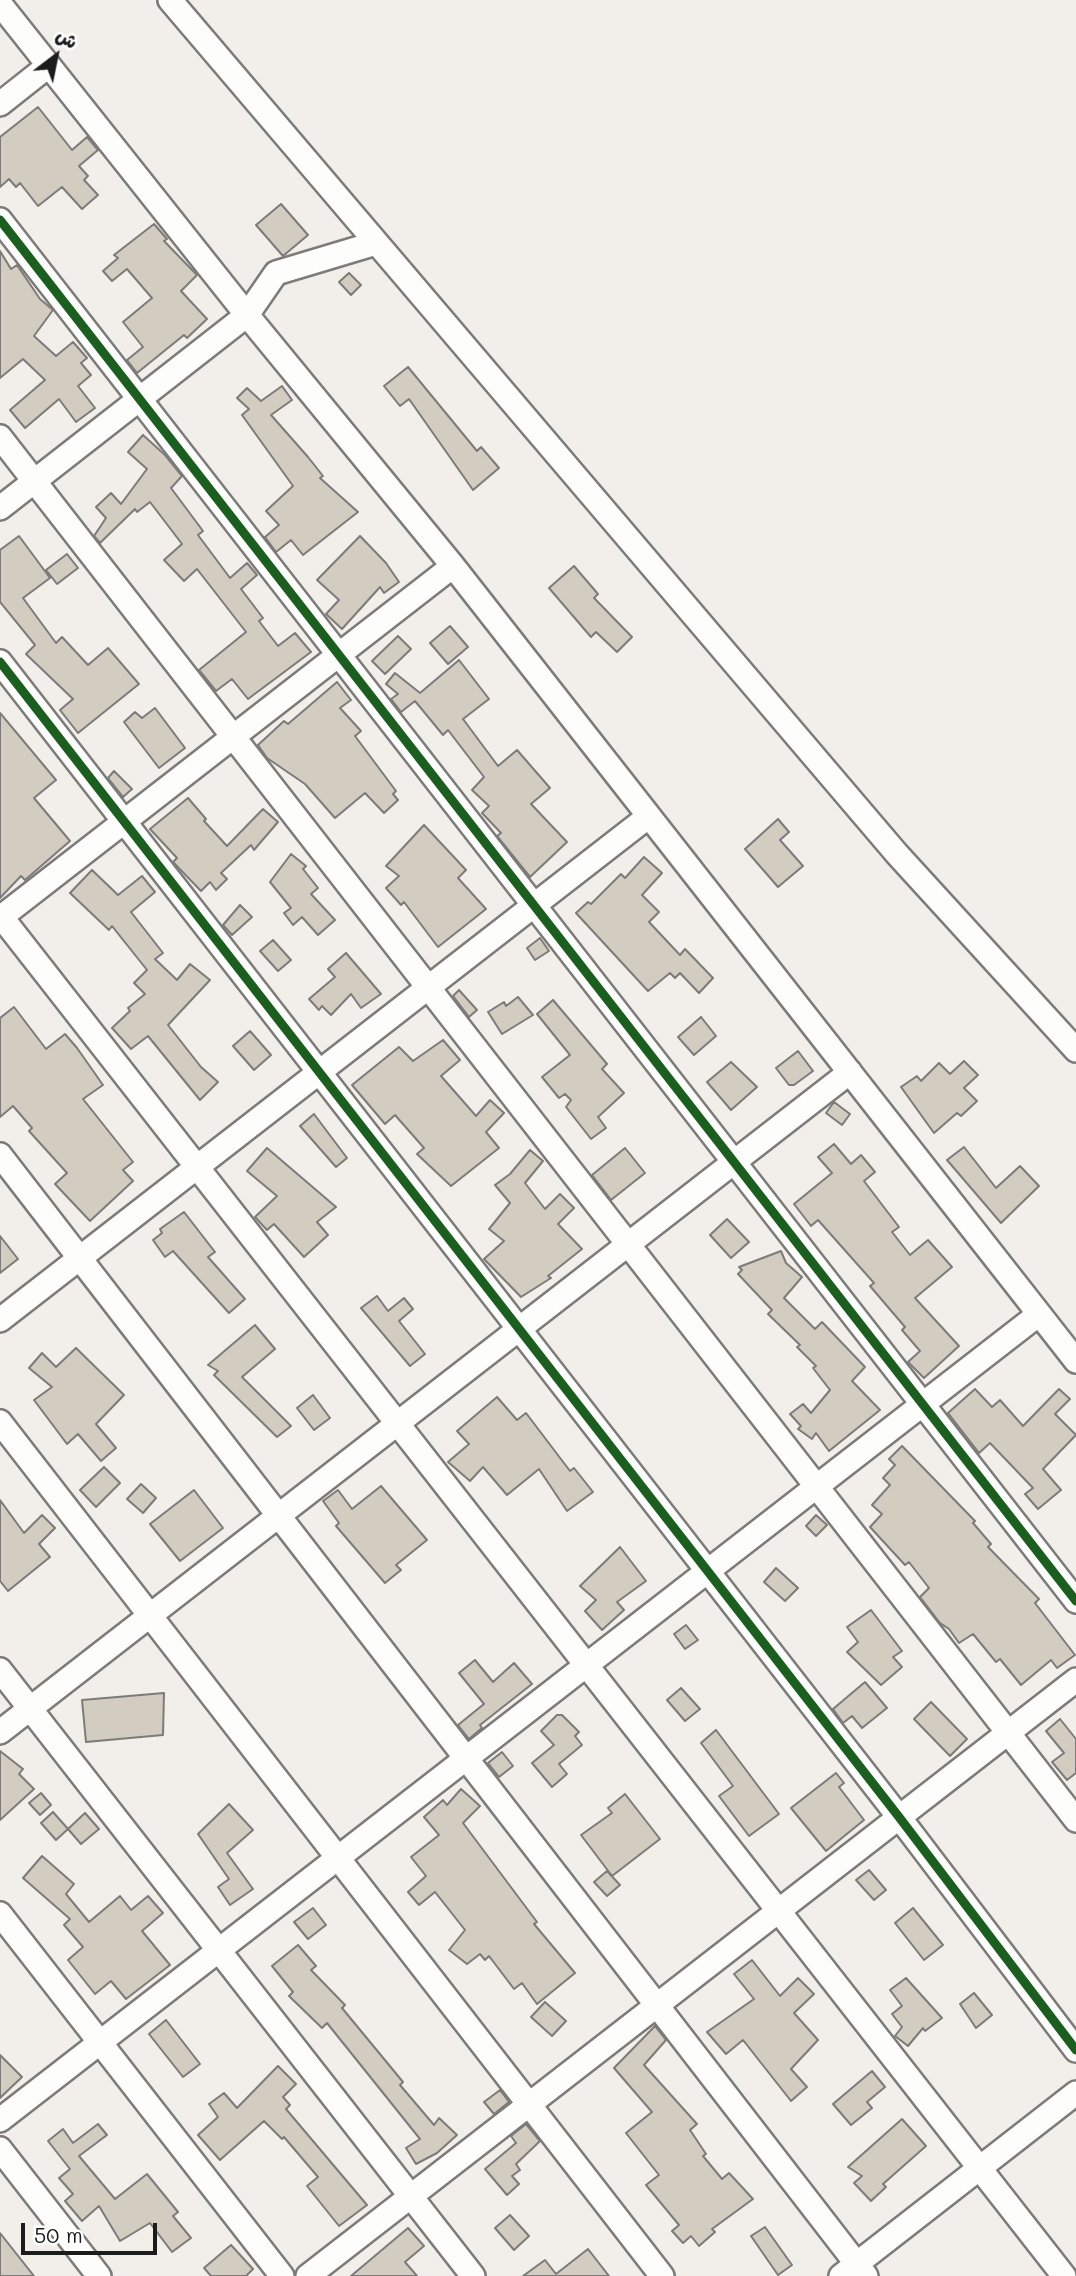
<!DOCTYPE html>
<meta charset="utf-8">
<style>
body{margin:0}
#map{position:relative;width:1076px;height:2276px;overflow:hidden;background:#f2efea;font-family:Mali,"Playpen Sans Arabic",sans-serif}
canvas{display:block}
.north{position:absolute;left:21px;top:21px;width:70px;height:70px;-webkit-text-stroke:5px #fff;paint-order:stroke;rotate:32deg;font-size:19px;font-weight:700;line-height:28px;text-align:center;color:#1c1c1c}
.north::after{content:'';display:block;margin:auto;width:24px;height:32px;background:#1c1c1c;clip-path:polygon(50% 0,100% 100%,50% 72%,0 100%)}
.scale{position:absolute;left:21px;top:2223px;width:136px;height:32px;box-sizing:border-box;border:4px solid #1c1c1c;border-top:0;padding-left:9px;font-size:21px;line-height:24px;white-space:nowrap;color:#1c1c1c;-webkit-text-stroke:5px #fff;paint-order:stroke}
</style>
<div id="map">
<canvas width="1076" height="2276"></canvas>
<div class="north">ش</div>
<div class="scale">50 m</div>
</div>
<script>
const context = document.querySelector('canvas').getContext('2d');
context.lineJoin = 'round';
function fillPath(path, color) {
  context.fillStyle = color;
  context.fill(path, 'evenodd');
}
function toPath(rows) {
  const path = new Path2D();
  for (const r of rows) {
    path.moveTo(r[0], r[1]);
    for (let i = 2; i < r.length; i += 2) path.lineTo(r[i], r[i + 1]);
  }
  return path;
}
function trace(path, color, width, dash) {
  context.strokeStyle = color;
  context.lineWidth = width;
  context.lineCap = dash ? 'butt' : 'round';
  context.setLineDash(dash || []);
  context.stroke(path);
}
const building = toPath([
 [38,107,72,150,87,137,98,150,79,166,88,176,84,180,98,195,82,209,62,187,38,206,20,183,16,187,9,179,0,187,0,137,38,107],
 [281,204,308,235,283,256,256,225,281,204],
 [154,224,167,239,164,241,197,275,181,291,207,319,187,338,184,335,137,373,127,360,143,347,123,322,152,298,127,269,112,281,103,271,118,258,114,255,154,224],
 [0,251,11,269,17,265,40,299,53,310,34,336,56,356,73,342,87,358,81,363,91,375,78,386,95,408,76,422,59,399,25,428,10,410,45,380,23,359,0,378,0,251],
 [349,273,361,285,351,295,339,282,349,273],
 [408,367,477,451,481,447,499,468,473,490,409,399,400,406,384,386,408,367],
 [282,386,292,400,271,415,308,457,323,476,320,478,358,512,303,555,291,540,276,552,265,537,279,525,266,511,293,486,242,415,249,409,237,398,247,388,261,401,282,386],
 [143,435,165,455,182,476,171,488,203,531,198,535,230,578,247,563,257,575,241,589,263,618,259,621,278,646,295,633,311,652,248,699,232,679,216,691,199,670,246,632,197,569,184,581,164,560,182,544,150,502,137,512,135,509,100,543,94,536,106,518,96,507,111,493,121,504,147,469,128,452,143,435],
 [19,536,50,578,23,598,56,643,62,637,88,665,108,648,139,684,78,733,60,710,73,699,26,654,35,645,0,602,0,550,19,536],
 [360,536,386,563,399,582,384,593,380,587,342,629,326,614,339,600,317,580,360,536],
 [67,554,78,568,57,584,46,570,67,554],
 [574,566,598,594,594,598,632,637,617,652,596,632,591,637,549,588,574,566],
 [450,626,468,647,448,664,430,643,450,626],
 [398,636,411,649,385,674,372,661,398,636],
 [459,660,489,699,463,719,498,766,517,750,550,788,531,804,567,842,530,877,497,836,501,833,482,813,489,806,472,790,484,777,448,730,443,735,415,701,401,712,391,699,398,694,386,684,395,673,420,693,459,660],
 [337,682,351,700,340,708,361,731,355,736,396,791,393,794,398,800,384,813,365,793,335,818,305,784,267,758,258,745,284,721,288,724,337,682],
 [155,708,185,748,159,768,124,722,135,712,142,718,155,708],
 [0,713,56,780,34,798,70,841,25,880,21,876,0,898,0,713],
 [114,771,132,789,123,797,108,778,114,771],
 [188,798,206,819,204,821,227,846,263,809,278,822,254,850,251,845,221,873,227,879,216,890,210,882,201,891,173,862,177,858,150,829,188,798],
 [778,819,789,832,780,840,803,866,778,887,745,849,778,819],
 [424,825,466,870,458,878,486,909,438,947,404,902,401,905,386,888,399,876,386,866,424,825],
 [291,854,306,866,303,869,318,888,311,894,335,920,318,935,302,917,293,925,284,913,291,908,270,882,291,854],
 [644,857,662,873,642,895,659,912,649,922,680,955,685,949,713,978,699,993,680,973,675,978,670,973,648,991,576,913,588,902,591,904,621,874,625,878,644,857],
 [92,870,118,895,142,876,155,892,131,912,163,953,155,959,177,980,190,964,210,980,168,1025,201,1067,218,1082,200,1100,148,1036,131,1049,112,1028,130,1011,128,1008,145,994,134,983,147,970,112,926,109,930,70,893,92,870],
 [240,905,252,917,232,935,223,925,240,905],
 [540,938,549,951,535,960,527,948,540,938],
 [273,940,291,960,278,971,260,951,273,940],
 [346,953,381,994,361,1008,351,994,331,1015,322,1006,319,1010,309,999,335,977,328,969,346,953],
 [459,990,477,1010,469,1017,453,996,459,990],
 [518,997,533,1015,502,1034,488,1012,504,1002,506,1006,518,997],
 [553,1000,607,1064,602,1069,624,1093,598,1117,606,1128,591,1139,566,1107,571,1100,565,1094,559,1098,542,1077,570,1055,537,1014,553,1000],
 [14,1007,46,1049,65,1034,77,1048,103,1085,83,1099,133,1162,123,1170,133,1181,90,1221,55,1184,67,1173,29,1131,32,1128,13,1106,0,1117,0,1018,14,1007],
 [701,1017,716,1036,694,1055,678,1037,701,1017],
 [250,1031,271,1055,254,1070,233,1046,250,1031],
 [443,1040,460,1060,441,1076,476,1116,490,1100,504,1113,486,1132,499,1148,451,1186,417,1154,424,1148,395,1115,385,1124,352,1085,399,1047,413,1061,443,1040],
 [798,1051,813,1071,794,1085,789,1085,776,1068,798,1051],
 [964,1061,978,1075,964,1088,977,1101,961,1116,957,1113,934,1133,901,1087,917,1076,921,1081,939,1063,950,1074,964,1061],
 [731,1062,757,1087,731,1110,707,1082,731,1062],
 [834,1102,850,1114,842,1125,826,1113,834,1102],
 [314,1114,347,1158,336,1167,300,1126,314,1114],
 [834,1144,851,1164,861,1155,875,1172,864,1181,899,1227,892,1232,910,1255,928,1240,952,1267,915,1298,959,1346,924,1378,908,1362,920,1351,902,1330,905,1327,870,1286,874,1283,818,1220,811,1226,794,1204,832,1173,818,1157,834,1144],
 [964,1147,996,1188,1020,1166,1039,1186,1001,1223,947,1160,964,1147],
 [267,1148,336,1207,317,1222,328,1235,304,1257,274,1224,267,1230,255,1217,277,1196,247,1171,267,1148],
 [625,1148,645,1173,611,1200,592,1175,625,1148],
 [530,1150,543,1161,525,1183,545,1209,560,1194,574,1208,558,1224,582,1249,548,1276,551,1278,521,1297,484,1259,504,1241,489,1229,510,1203,495,1185,510,1174,530,1150],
 [184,1212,215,1252,208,1257,245,1299,229,1313,173,1251,165,1257,153,1240,162,1233,160,1229,184,1212],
 [727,1219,749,1242,731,1258,710,1235,727,1219],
 [0,1236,18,1259,0,1273,0,1236],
 [781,1251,786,1263,802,1277,784,1298,815,1329,822,1322,865,1367,852,1381,880,1410,829,1451,816,1433,812,1439,798,1429,801,1426,790,1414,803,1404,811,1413,830,1390,813,1368,816,1366,797,1347,800,1345,768,1314,772,1310,738,1274,742,1270,739,1267,781,1251],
 [377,1296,388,1311,404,1298,413,1309,399,1321,425,1354,410,1366,361,1308,377,1296],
 [255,1325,275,1349,242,1377,291,1426,277,1437,214,1375,218,1371,208,1365,255,1325],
 [76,1348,124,1395,96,1424,116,1448,101,1461,78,1434,67,1444,34,1400,52,1387,29,1368,42,1353,56,1367,76,1348],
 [975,1389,992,1407,1000,1400,1023,1426,1059,1389,1070,1399,1055,1414,1076,1435,1043,1469,1061,1490,1038,1509,1025,1494,1033,1488,990,1443,979,1453,948,1413,975,1389],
 [313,1395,330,1418,314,1430,297,1408,313,1395],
 [497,1397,517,1420,526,1413,570,1471,574,1468,593,1492,567,1511,539,1469,507,1495,483,1467,470,1481,448,1462,469,1444,457,1431,497,1397],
 [902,1446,975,1521,973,1523,991,1544,988,1547,1039,1599,1035,1603,1075,1655,1057,1668,1051,1660,1021,1685,1000,1659,996,1662,973,1634,959,1643,949,1629,940,1623,920,1597,929,1588,909,1562,905,1565,870,1527,882,1514,872,1505,890,1485,883,1478,895,1465,889,1459,902,1446],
 [104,1467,120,1483,96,1507,80,1490,104,1467],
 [141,1484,156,1498,143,1513,127,1499,141,1484],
 [381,1486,427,1540,396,1565,401,1570,385,1583,336,1526,339,1523,323,1501,338,1490,352,1509,381,1486],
 [194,1490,223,1528,180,1561,150,1524,194,1490],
 [0,1500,24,1533,42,1515,55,1528,39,1544,50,1557,8,1591,0,1581,0,1500],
 [816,1515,827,1525,816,1536,806,1526,816,1515],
 [620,1547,646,1581,617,1602,624,1610,602,1630,585,1611,596,1600,580,1586,620,1547],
 [776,1568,798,1588,785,1601,764,1582,776,1568],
 [871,1610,902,1651,893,1657,902,1667,881,1685,847,1652,858,1642,847,1627,871,1610],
 [686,1625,698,1640,685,1649,674,1634,686,1625],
 [475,1660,493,1682,514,1663,532,1684,480,1725,482,1728,469,1739,458,1725,484,1704,459,1673,475,1660],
 [865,1682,887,1708,862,1728,852,1716,843,1723,833,1709,865,1682],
 [681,1688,700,1709,685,1721,667,1700,681,1688],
 [164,1693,163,1735,86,1742,82,1700,164,1693],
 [931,1702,967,1739,950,1756,914,1719,931,1702],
 [557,1715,562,1715,579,1732,575,1736,582,1745,559,1764,567,1774,552,1787,532,1763,554,1745,541,1731,557,1715],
 [1060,1719,1076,1739,1076,1773,1067,1780,1052,1762,1064,1753,1046,1731,1060,1719],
 [716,1730,779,1814,749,1836,719,1796,733,1786,701,1743,716,1730],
 [0,1751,23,1769,19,1774,34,1789,0,1820,0,1751],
 [502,1752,513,1766,499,1777,488,1763,502,1752],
 [836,1773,844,1783,839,1787,864,1820,826,1851,791,1808,836,1773],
 [461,1789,480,1806,463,1823,537,1922,534,1924,575,1973,537,2004,522,1983,514,1989,489,1956,485,1960,480,1954,467,1964,449,1950,465,1930,435,1892,419,1905,408,1892,426,1876,411,1857,439,1835,424,1817,443,1800,447,1805,461,1789],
 [41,1793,51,1805,40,1815,29,1803,41,1793],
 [625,1794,660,1839,612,1876,581,1835,612,1813,608,1808,625,1794],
 [229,1804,253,1830,227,1853,253,1889,230,1905,218,1887,229,1879,198,1834,229,1804],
 [53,1812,68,1829,56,1840,41,1823,53,1812],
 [85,1813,99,1829,81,1844,68,1829,85,1813],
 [42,1856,74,1884,66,1894,89,1922,120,1896,131,1910,148,1896,163,1913,142,1931,170,1965,126,1999,111,1981,95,1994,68,1960,83,1947,64,1925,70,1919,23,1878,42,1856],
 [869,1870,886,1890,874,1900,856,1880,869,1870],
 [607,1871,620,1885,607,1896,594,1882,607,1871],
 [313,1908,326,1925,308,1939,294,1922,313,1908],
 [913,1908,943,1945,924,1960,895,1923,913,1908],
 [298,1945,316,1966,311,1970,345,2005,342,2008,403,2082,400,2085,434,2125,439,2118,457,2135,437,2153,416,2164,406,2148,420,2139,327,2023,322,2028,289,1996,293,1992,272,1966,298,1945],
 [752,1960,780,1996,798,1978,814,1994,794,2013,818,2040,791,2069,807,2087,791,2101,743,2040,726,2054,707,2032,754,1999,734,1974,752,1960],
 [906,1978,942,2018,925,2031,923,2028,908,2046,895,2036,902,2027,892,2014,902,2006,890,1990,906,1978],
 [974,1993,992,2015,976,2028,960,2004,974,1993],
 [545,2002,566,2021,552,2036,531,2017,545,2002],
 [166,2020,200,2064,183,2077,149,2034,166,2020],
 [655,2026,666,2040,644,2065,697,2124,690,2130,706,2154,703,2156,722,2179,729,2173,753,2199,712,2229,715,2232,699,2246,691,2236,683,2243,672,2231,679,2225,646,2185,659,2175,626,2133,652,2112,614,2068,655,2026],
 [0,2055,22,2077,0,2098,0,2055],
 [278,2066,296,2084,283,2097,290,2105,286,2109,367,2205,339,2226,307,2186,318,2177,284,2137,282,2139,264,2121,220,2160,198,2135,218,2117,209,2104,224,2093,237,2108,278,2066],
 [872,2071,885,2087,867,2102,872,2108,851,2125,833,2104,872,2071],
 [500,2090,509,2102,494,2114,484,2102,500,2090],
 [902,2119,926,2146,883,2184,886,2187,871,2201,854,2183,862,2176,848,2167,902,2119],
 [98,2124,107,2135,79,2156,115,2199,147,2174,178,2212,173,2216,191,2238,172,2252,150,2223,120,2241,99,2206,82,2221,65,2201,73,2194,59,2178,70,2169,48,2141,63,2129,73,2143,98,2124],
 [526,2124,540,2141,516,2164,520,2170,512,2176,519,2184,507,2195,485,2169,516,2143,511,2136,526,2124],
 [510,2215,529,2236,514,2250,495,2228,510,2215],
 [765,2227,792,2265,778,2275,751,2236,765,2227],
 [408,2228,424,2246,405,2262,417,2276,351,2276,408,2228],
 [0,2233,34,2276,0,2276,0,2233],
 [231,2245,253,2269,246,2276,211,2276,204,2268,231,2245],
 [588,2249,609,2276,523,2276,545,2260,556,2274,588,2249]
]);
const minor = toPath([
 [170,0,897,854,1076,1050],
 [0,4,247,315,453,566,1076,1361],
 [0,104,48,66],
 [0,220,1076,1601],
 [0,437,1076,1820],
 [0,508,247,315,276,273,376,243],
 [0,662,899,1817,1076,2050],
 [0,915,1064,2276],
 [0,918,453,566],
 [0,1155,866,2276],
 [0,1320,649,816],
 [0,1422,662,2276],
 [0,1670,473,2276],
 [0,1732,850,1072],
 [0,1914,282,2276],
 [0,2120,1039,1314],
 [0,2149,99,2276],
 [308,2276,1076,1680],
 [841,2276,1076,2093]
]);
const cycleway = toPath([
 [0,220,1076,1601],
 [0,662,899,1817,1076,2050]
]);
fillPath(building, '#d3ccc1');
trace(building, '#7c7b79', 2);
trace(minor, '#7c7b79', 28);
trace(minor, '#fdfdfc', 23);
trace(cycleway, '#1b5e20', 9);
</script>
